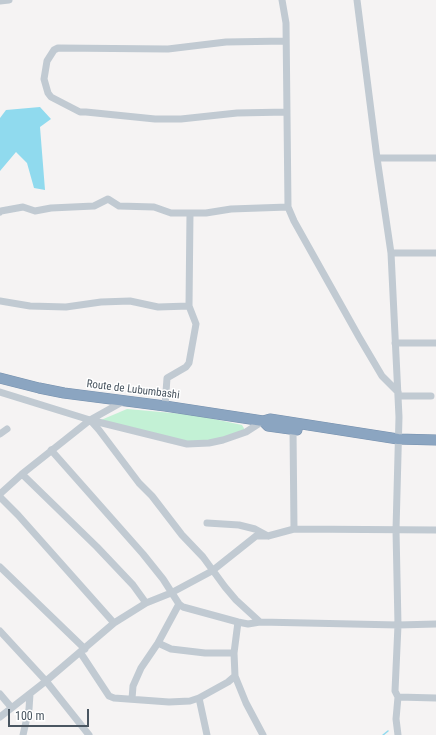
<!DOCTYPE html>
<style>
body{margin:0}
#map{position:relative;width:436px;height:735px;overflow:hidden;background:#f5f3f3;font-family:"Roboto Condensed",sans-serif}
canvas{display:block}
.scale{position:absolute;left:8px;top:709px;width:81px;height:18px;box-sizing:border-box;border:2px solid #4a5661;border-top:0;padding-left:5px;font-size:12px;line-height:14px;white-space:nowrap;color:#4a5661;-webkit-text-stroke:3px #fff;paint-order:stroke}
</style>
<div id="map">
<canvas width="436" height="735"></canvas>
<div class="scale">100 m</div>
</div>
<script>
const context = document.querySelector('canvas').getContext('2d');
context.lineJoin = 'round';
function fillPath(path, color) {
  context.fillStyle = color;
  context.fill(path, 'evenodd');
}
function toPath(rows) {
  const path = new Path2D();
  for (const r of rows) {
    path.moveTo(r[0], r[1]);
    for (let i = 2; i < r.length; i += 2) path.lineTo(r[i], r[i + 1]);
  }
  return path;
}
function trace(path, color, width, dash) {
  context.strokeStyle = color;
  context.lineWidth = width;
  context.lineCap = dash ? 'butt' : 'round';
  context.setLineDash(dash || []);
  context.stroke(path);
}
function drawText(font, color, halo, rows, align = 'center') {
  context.font = font + ' "Roboto Condensed",sans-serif';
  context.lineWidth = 3;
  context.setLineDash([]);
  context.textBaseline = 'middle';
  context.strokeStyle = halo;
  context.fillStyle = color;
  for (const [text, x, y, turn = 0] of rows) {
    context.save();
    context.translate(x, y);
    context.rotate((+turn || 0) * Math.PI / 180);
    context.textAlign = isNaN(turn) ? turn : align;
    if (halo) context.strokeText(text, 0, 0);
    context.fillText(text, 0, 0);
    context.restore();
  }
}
const green = toPath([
 [127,409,195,415,242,425,245,430,220,440,186,442,101,420]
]);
const water = toPath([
 [40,107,51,119,40,127,45,190,34,188,27,163,16,152,0,171,0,118,6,110]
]);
const stream = toPath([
 [383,735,388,731]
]);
const minor = toPath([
 [282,0,286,23,288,207,294,221,359,337,382,376,398,392],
 [357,0,377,158,391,253,399,417,396,530,398,625,395,691,398,697,396,719,398,735],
 [0,1,9,0],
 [286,41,226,42,168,49,58,48,54,50,47,61,44,79,48,93,51,97,80,112,86,112,155,119,181,119,237,113,287,112],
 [377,158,436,158],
 [0,212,1,211,23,207,35,211,51,208,94,206,108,199,119,206,154,207,171,213,206,213,231,209,288,207],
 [391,253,436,253],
 [0,301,30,306,66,307,101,302,130,301,158,307,189,306,196,324,189,363,186,367,167,378,165,406],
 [189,306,190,213],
 [395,343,436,343],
 [0,392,90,420,187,444,209,443,223,440,246,432,263,421],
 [398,396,431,396],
 [90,420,99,430,139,483,152,496,182,535,203,557,225,587,236,600,260,622],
 [293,429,294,529],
 [0,434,7,429],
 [51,450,143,554,163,579,179,604,183,607,238,622,248,624,260,622,398,625,436,624],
 [22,474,97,547,133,585,146,603],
 [0,494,22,474,90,420,124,401],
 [0,497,18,515,114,623],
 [207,523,239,525,255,529,268,536],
 [0,567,85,649],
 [0,631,46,681,89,735],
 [158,643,171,649,205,653,234,653,238,622],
 [80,652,109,696,114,698,169,702,190,701,199,698,228,682,235,676,234,653],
 [235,676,246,703,263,735],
 [0,694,11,707],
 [398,697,436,698],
 [199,698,207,735],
 [132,699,133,686,141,668,158,643,179,604],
 [0,717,46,681,114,623,146,603,171,593,212,571,256,536,268,536,294,529,436,530],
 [23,735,29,709,30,694]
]);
const highway = toPath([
 [0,378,39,388,64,393,165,406,263,421,270,419,398,439,436,440],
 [263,421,268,426,297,430]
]);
const streetNames = [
 ["Route de Lubumbashi",133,390,7]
];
fillPath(green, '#c3f1d5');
fillPath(water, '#90daee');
trace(stream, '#90daee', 1.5);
trace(highway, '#7690ad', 11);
trace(minor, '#c1cad2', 7);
trace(highway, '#8ba5c1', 10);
drawText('11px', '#4a5661', '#fff', streetNames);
</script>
